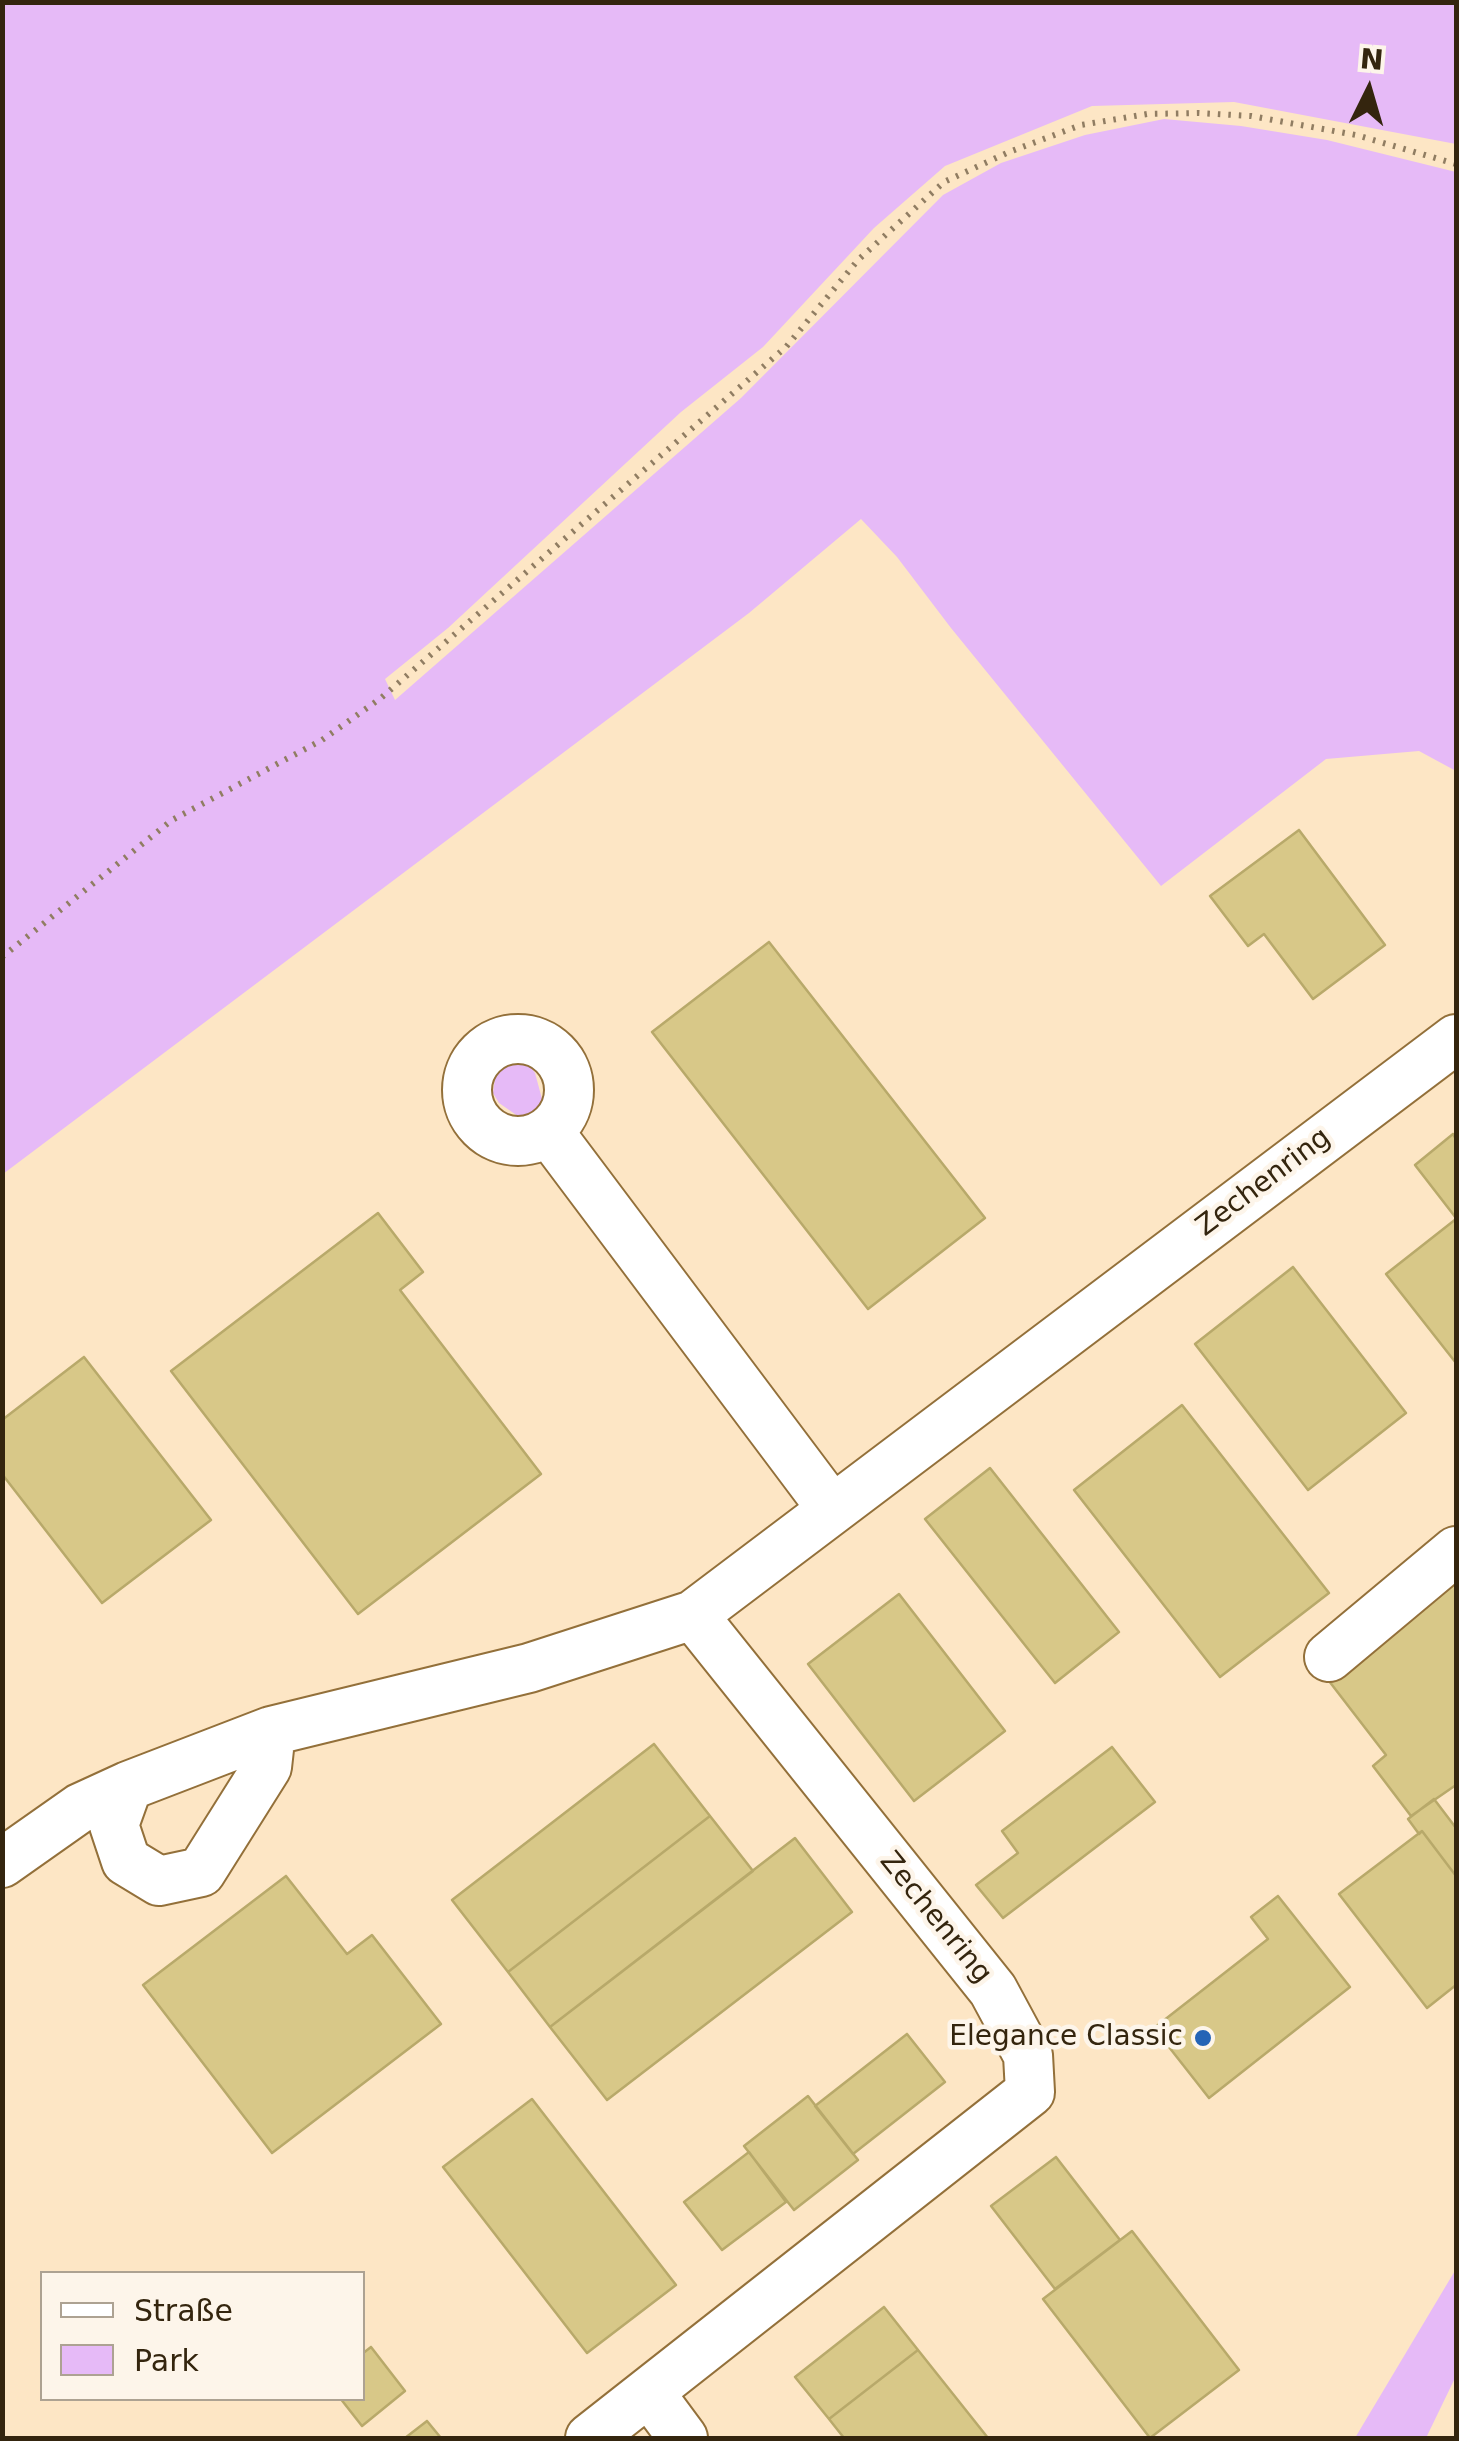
<!DOCTYPE html>
<meta charset="utf-8">
<style>
body{margin:0}
#map{position:relative;width:1459px;height:2441px;overflow:hidden;background:#fde6c5;font-family:"DejaVu Sans",sans-serif}
canvas{display:block}
.frame{position:absolute;inset:0;border:5px solid #34250e;pointer-events:none}
.legend{position:absolute;left:40px;top:2271px;width:325px;height:130px;box-sizing:border-box;background:#fdf5ea;border:2px solid #ada292;margin:0;padding:12px 18px;list-style:none;font-size:30px;color:#34250e}
.legend li{display:flex;align-items:center;gap:20px;height:50px}
.legend b{width:50px;border:2px solid #ada292}
.north{position:absolute;left:1319px;top:40px;width:100px;height:100px;-webkit-text-stroke:8px #fdf5ea;paint-order:stroke;rotate:5deg;font-size:28px;font-weight:700;line-height:40px;text-align:center;color:#34250e}
.north::after{content:'';display:block;margin:auto;width:35px;height:45px;background:#34250e;clip-path:polygon(50% 0,100% 100%,50% 72%,0 100%)}
</style>
<div id="map">
<canvas width="1459" height="2441"></canvas>
<div class="frame"></div>
<ul class="legend">
<li><b style="height:12px;background:#fff"></b>Straße</li>
<li><b style="height:28px;background:#e6baf7"></b>Park</li>
</ul>
<div class="north">N</div>
</div>
<script>
const context = document.querySelector('canvas').getContext('2d');
context.lineJoin = 'round';
function fillPath(path, color) {
  context.fillStyle = color;
  context.fill(path, 'evenodd');
}
function toPath(rows) {
  const path = new Path2D();
  for (const r of rows) {
    if (r.length === 3) {
      path.moveTo(r[0] + r[2], r[1]);
      path.arc(r[0], r[1], r[2], 0, 2 * Math.PI);
      continue;
    }
    path.moveTo(r[0], r[1]);
    for (let i = 2; i < r.length; i += 2) path.lineTo(r[i], r[i + 1]);
  }
  return path;
}
function trace(path, color, width, dash) {
  context.strokeStyle = color;
  context.lineWidth = width;
  context.lineCap = dash ? 'butt' : 'round';
  context.setLineDash(dash || []);
  context.stroke(path);
}
function drawText(font, color, halo, rows, align = 'center') {
  context.font = font + ' "DejaVu Sans",sans-serif';
  context.lineWidth = 9;
  context.setLineDash([]);
  context.textBaseline = 'middle';
  context.strokeStyle = halo;
  context.fillStyle = color;
  for (const [text, x, y, turn = 0] of rows) {
    context.save();
    context.translate(x, y);
    context.rotate((+turn || 0) * Math.PI / 180);
    context.textAlign = isNaN(turn) ? turn : align;
    if (halo) context.strokeText(text, 0, 0);
    context.fillText(text, 0, 0);
    context.restore();
  }
}
const green = toPath([
 [3,2,1456,3,1456,144,1234,102,1092,106,945,166,874,228,763,347,681,412,448,628,385,679,395,700,741,398,943,195,1001,163,1085,135,1164,119,1241,126,1327,140,1456,172,1456,771,1419,751,1326,759,1161,886,951,628,897,557,861,519,749,613,3,1174],
 [517,1061,527,1062,535,1073,548,1121,535,1128,499,1103,493,1093,495,1078,502,1068,507,1063],
 [1456,2269,1456,2376,1426,2438,1355,2438]
]);
const building = toPath([
 [1299,830,1385,945,1313,999,1264,934,1248,946,1210,896,1299,830],
 [769,942,985,1218,868,1309,652,1032,769,942],
 [1453,1134,1456,1139,1456,1218,1415,1165,1453,1134],
 [378,1213,423,1272,400,1290,541,1474,358,1614,171,1371,378,1213],
 [1456,1219,1456,1363,1386,1274,1456,1219],
 [1293,1267,1406,1413,1308,1490,1195,1344,1293,1267],
 [84,1357,211,1520,102,1603,2,1474,2,1420,84,1357],
 [1182,1405,1329,1593,1220,1677,1074,1490,1182,1405],
 [990,1468,1119,1632,1055,1683,925,1519,990,1468],
 [1456,1582,1456,1785,1411,1816,1373,1766,1386,1755,1329,1681,1456,1582],
 [899,1594,1005,1731,914,1801,808,1664,899,1594],
 [654,1744,710,1816,508,1972,452,1900,654,1744],
 [1112,1747,1155,1802,1003,1918,976,1885,1018,1853,1002,1831,1112,1747],
 [1434,1799,1456,1828,1456,1876,1422,1831,1419,1834,1408,1819,1434,1799],
 [710,1816,753,1871,550,2027,508,1972,710,1816],
 [1422,1831,1456,1876,1456,1985,1427,2008,1339,1894,1422,1831],
 [795,1838,852,1912,607,2100,550,2027,795,1838],
 [286,1876,347,1954,372,1935,441,2024,272,2153,143,1985,286,1876],
 [1278,1896,1350,1987,1209,2098,1154,2028,1268,1939,1251,1917,1278,1896],
 [907,2034,945,2082,853,2154,815,2106,907,2034],
 [808,2096,858,2160,794,2210,744,2146,808,2096],
 [532,2099,676,2285,587,2353,443,2167,532,2099],
 [749,2152,786,2202,722,2250,684,2202,749,2152],
 [1056,2157,1120,2240,1055,2289,991,2206,1056,2157],
 [1132,2231,1239,2370,1150,2438,1043,2299,1132,2231],
 [884,2307,918,2350,829,2419,795,2377,884,2307],
 [371,2347,405,2391,362,2426,340,2398,362,2398,362,2354,371,2347],
 [918,2350,988,2438,844,2438,829,2419,918,2350],
 [427,2421,441,2438,405,2438,427,2421]
]);
const path = toPath([
 [2,957,172,820,322,740,381,698,786,347,858,260,944,182,1009,152,1081,125,1147,114,1198,113,1251,116,1356,135,1456,164]
]);
const minor = toPath([
 [518,1090,51],
 [549,1132,832,1509],
 [693,1615,1456,1039],
 [1329,1657,1456,1551],
 [271,1731,267,1767,201,1872,159,1881,126,1861,114,1825,128,1786,271,1731,529,1668,693,1615,993,1990,1028,2055,1030,2092,590,2438],
 [2,1863,80,1808,128,1786],
 [649,2392,683,2438]
]);
const markers = [
 [1203,2038,10,"#2464b6"]
];
const streetNames = [
 ["Zechenring",1264,1183,-37],
 ["Zechenring",935,1918,51]
];
const poiNames = [
 ["Elegance Classic",1183,2038]
];
fillPath(green, '#e6baf7');
fillPath(building, '#d8c888');
trace(building, '#b8a96a', 2.5);
trace(minor, '#93703a', 52);
trace(path, '#907d62', 6, [2.5, 8]);
trace(minor, '#fff', 48);
for (const [x, y, r, color] of markers) {
  const dot = new Path2D();
  dot.arc(x, y, r, 0, 2 * Math.PI);
  context.fillStyle = color;
  context.fill(dot);
  trace(dot, '#fdf5ea', 4);
}
drawText('28px', '#34250e', '#fdf5ea', streetNames);
drawText('28px', '#34250e', '#fdf5ea', poiNames, 'right');
</script>
